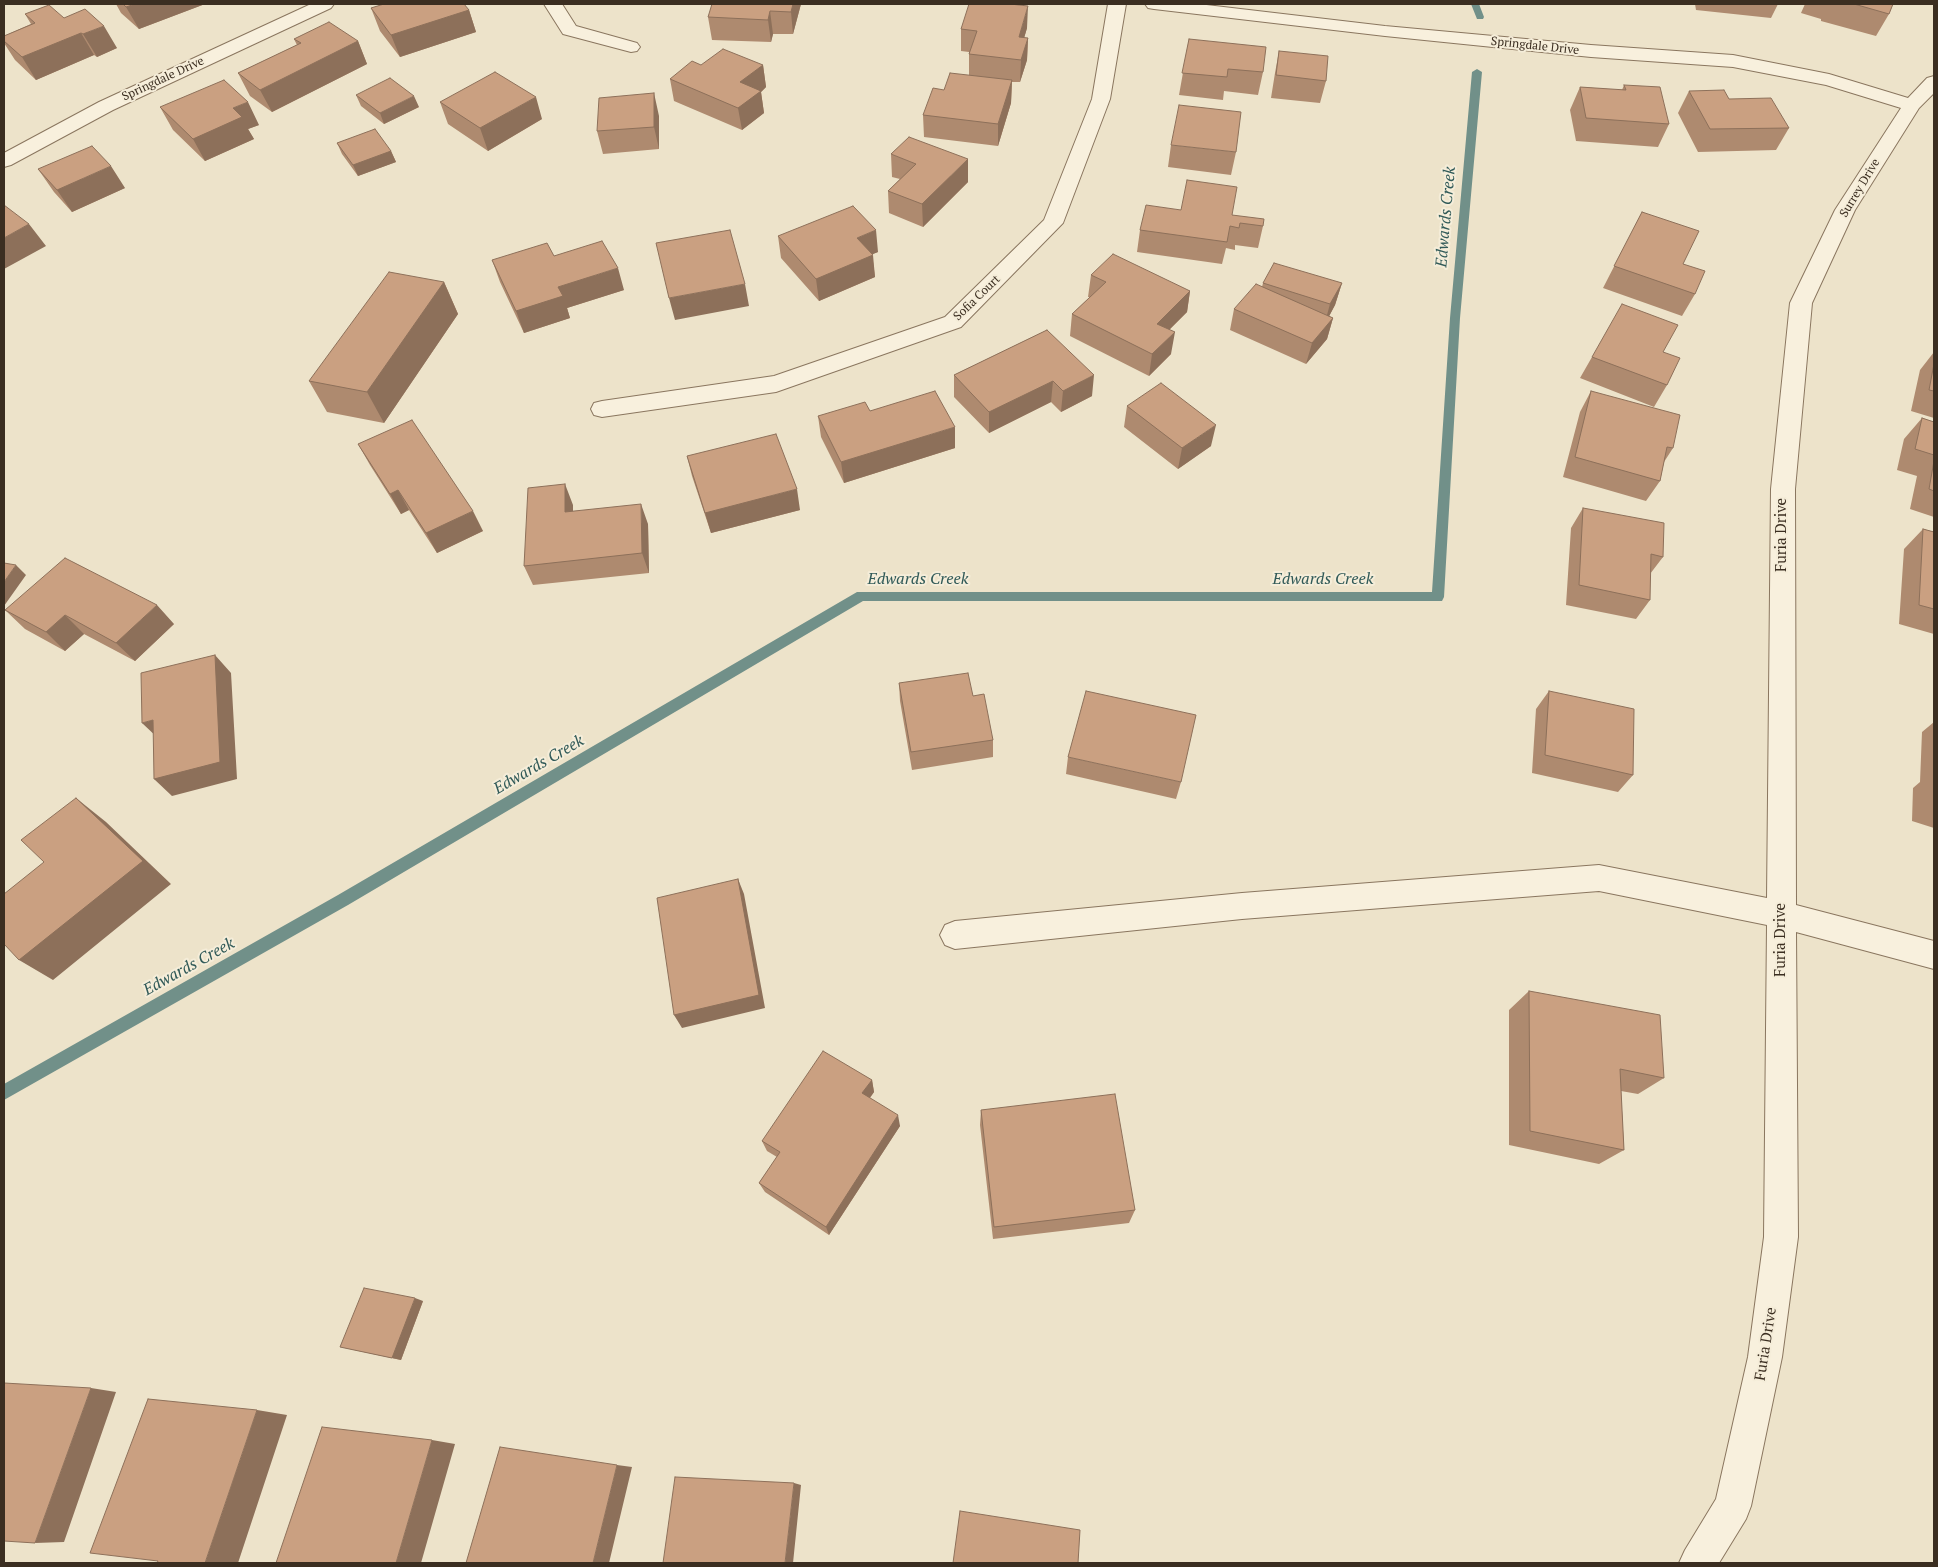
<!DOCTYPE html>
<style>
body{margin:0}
#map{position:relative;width:1938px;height:1567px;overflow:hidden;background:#ede3ca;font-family:"PT Serif",serif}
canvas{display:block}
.frame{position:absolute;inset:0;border:5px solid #3b2e21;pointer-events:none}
</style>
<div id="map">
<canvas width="1938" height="1567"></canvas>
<div class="frame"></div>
</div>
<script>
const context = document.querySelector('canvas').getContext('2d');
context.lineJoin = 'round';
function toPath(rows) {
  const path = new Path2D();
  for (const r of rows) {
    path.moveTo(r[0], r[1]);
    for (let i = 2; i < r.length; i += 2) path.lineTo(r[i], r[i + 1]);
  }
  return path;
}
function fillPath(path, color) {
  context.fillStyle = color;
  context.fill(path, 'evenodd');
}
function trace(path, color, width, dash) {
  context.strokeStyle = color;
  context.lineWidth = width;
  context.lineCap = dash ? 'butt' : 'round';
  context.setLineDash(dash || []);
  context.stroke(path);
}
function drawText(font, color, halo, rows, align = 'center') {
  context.font = font + ' "PT Serif",serif';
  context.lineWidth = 4;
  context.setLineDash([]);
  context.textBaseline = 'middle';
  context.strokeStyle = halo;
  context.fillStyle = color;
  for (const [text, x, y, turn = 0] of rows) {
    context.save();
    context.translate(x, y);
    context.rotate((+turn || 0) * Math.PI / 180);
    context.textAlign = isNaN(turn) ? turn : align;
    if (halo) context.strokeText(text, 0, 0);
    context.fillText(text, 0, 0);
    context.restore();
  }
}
const stream = toPath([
 [1471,4,1479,4,1484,17,1483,19,1477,19,1471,4],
 [1477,69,1482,72,1460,318,1444,597,1442,601,863,601,348,905,4,1100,4,1084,338,895,857,592,1432,592,1450,318,1472,72,1477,69]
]);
const street = toPath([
 [311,4,334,4,331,8,113,110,11,165,4,167,4,153,99,102,311,4],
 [544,4,562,4,576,26,637,43,640,47,637,51,631,52,563,34,544,4],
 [1108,4,1126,4,1110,99,1063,223,961,327,776,392,602,417,594,415,591,409,594,403,602,401,774,376,945,317,1044,220,1092,99,1108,4],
 [1145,4,1198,4,1385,26,1591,45,1733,55,1829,74,1908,98,1927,78,1934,76,1934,93,1919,108,1855,210,1812,303,1795,489,1796,905,1934,941,1934,969,1796,932,1798,1237,1782,1357,1751,1506,1746,1519,1719,1563,1679,1563,1685,1550,1716,1499,1748,1357,1764,1237,1767,925,1599,891,1242,919,955,949,945,945,940,935,945,925,955,921,1242,893,1599,865,1767,898,1771,489,1790,303,1835,210,1901,108,1826,85,1733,67,1591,57,1385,36,1154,9,1148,8,1145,4]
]);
const wall = toPath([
 [116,4,205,4,139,29,121,13],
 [801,4,793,34,773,34,771,42,712,40,708,17],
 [1695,4,1778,4,1771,18,1696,10],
 [1805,4,1893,4,1889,14,1876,36,1821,21,1821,19,1801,13],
 [371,8,469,10,476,32,400,57,380,31],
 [25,14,64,18,117,48,97,57,94,55,36,80,15,60,4,43,4,36,31,24],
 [1027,28,1024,38,1028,38,1027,60,1020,82,1012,82,1011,103,998,146,924,137,923,115,944,90,969,76,969,52,961,51,961,29],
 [294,39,358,41,367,64,272,112,250,96,238,73,297,45],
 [1189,39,1263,72,1258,95,1224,91,1223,100,1179,95],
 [1279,51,1326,81,1320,103,1271,98,1275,73],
 [701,65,763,65,766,87,761,92,764,113,742,130,674,101,670,79],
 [1624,85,1669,124,1658,147,1576,141,1570,110,1580,87,1622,90],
 [1689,91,1729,99,1789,128,1776,150,1698,152,1678,113],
 [356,95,419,107,384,124,361,106],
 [440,102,542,119,488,151,448,124],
 [160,107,259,125,248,129,254,139,205,161,173,130],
 [659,116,659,149,603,154,597,131],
 [337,143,391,151,396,162,358,176,342,154],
 [1171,145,1236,152,1231,175,1168,167],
 [891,154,968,182,923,227,889,213,888,191,900,179,892,177],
 [38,169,125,188,72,212,54,192],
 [1181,210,1232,215,1263,226,1258,248,1235,245,1235,250,1226,248,1222,264,1137,252,1140,230],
 [1642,212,1695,294,1682,316,1603,288],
 [778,236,878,252,872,254,875,277,819,301,781,258],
 [554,256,624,290,567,308,570,318,524,333,500,282,492,260],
 [1091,275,1190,291,1187,312,1169,330,1171,354,1149,376,1070,336,1072,314,1090,297,1088,297],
 [444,282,458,314,384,423,327,412,309,381],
 [1263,283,1342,283,1335,305,1329,316,1333,318,1327,339,1306,364,1230,330,1234,309,1262,287],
 [1047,330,1092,396,1061,412,1051,402,989,433,954,397,954,375],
 [1663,352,1667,385,1654,407,1580,378,1592,357],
 [1934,352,1934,418,1911,411,1920,370],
 [1591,391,1673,448,1664,462,1660,481,1646,501,1563,477,1580,412],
 [1127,406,1211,446,1178,469,1124,427],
 [870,411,955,448,844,483,821,437,818,416],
 [1922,418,1934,422,1934,517,1910,509,1917,476,1897,470,1904,439],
 [358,444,483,531,437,553,409,510,401,514,370,465],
 [687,456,800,510,711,533,692,476],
 [573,505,573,511,648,524,649,573,533,585,524,566],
 [1583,508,1663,557,1650,574,1650,600,1636,619,1566,605,1571,528],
 [1923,529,1934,532,1934,634,1899,624,1904,549],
 [5,610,174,624,135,661,84,634,65,651,25,629],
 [899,683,973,696,993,740,993,757,912,770,900,701],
 [1549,691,1633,775,1618,792,1532,773,1536,709],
 [1934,722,1934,828,1912,821,1913,788,1920,782,1922,732],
 [1068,757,1181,782,1176,799,1066,774],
 [1529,991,1664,1078,1638,1094,1621,1091,1624,1150,1599,1164,1509,1145,1509,1010],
 [872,1080,874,1092,870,1098,900,1126,829,1235,765,1192,759,1183,777,1157,767,1151,762,1141],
 [981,1110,1135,1210,1129,1223,993,1239,980,1125],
 [423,1301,401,1360,340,1347]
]);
const shadedWall = toPath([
 [135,4,205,4,139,29,126,7],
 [793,4,801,4,793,34,791,12],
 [1028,6,1027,28,1018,59,1019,37],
 [469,10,476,32,400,57,391,35],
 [770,11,773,34,771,42,768,20],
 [104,26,117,48,97,57,83,34],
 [81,33,94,55,36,80,22,57],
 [1028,38,1027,60,1020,82,1021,60],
 [358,41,367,64,272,112,260,90],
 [763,65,766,87,761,92,764,113,742,130,738,108,740,82],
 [1012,80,1011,103,998,146,998,124],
 [654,93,659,116,659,149,654,127],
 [414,96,419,107,384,124,380,113],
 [536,97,542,119,488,151,480,128],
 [248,102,259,125,248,129,254,139,205,161,193,139,233,108],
 [391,151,396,162,358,176,353,165],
 [968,159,968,182,923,227,922,204],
 [111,166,125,188,72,212,57,190],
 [29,224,46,246,4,269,4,238],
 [876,230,878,252,859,260,857,238],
 [873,255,875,277,819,301,816,279],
 [618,268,624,290,567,308,570,318,524,333,516,311,558,287],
 [444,282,458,314,384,423,367,392],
 [1342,283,1335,305,1324,326,1330,304],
 [745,284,749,306,675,320,669,298],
 [1190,291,1187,312,1154,345,1157,324],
 [1333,318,1327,339,1306,364,1312,343],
 [1175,332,1171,354,1149,376,1152,354],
 [1094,375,1092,396,1061,412,1063,391],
 [1053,381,1051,402,989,433,989,412],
 [1216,425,1211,446,1178,469,1182,448],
 [955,427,955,448,844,483,841,462],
 [565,484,573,505,573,532,565,512],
 [797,489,800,510,711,533,705,513],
 [398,490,409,510,401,514,390,494],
 [641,504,648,524,649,573,642,553],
 [473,511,483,531,437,553,426,533],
 [16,565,26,575,4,606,4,582],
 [157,605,174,624,135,661,116,643],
 [65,615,84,634,65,651,46,632],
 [215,655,231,673,237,779,172,796,154,779],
 [153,720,160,740,142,723],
 [76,798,106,822,171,884,53,980,19,960],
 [738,879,744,894,765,1008,682,1028,674,1015],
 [872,1080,874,1092,865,1104,862,1093],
 [898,1115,900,1126,829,1235,826,1227],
 [415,1298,423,1301,401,1360,392,1358],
 [91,1388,116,1392,64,1542,35,1543],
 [257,1410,287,1415,238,1563,205,1563],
 [432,1440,455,1444,421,1563,396,1563],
 [617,1465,632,1467,609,1563,593,1563],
 [794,1483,801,1485,793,1563,785,1563]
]);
const building = toPath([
 [123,4,135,4,126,7,123,4],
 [384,4,464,4,469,10,391,35,371,8,384,4],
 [712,4,793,4,791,12,770,11,768,20,708,17,712,4],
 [969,4,1010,4,1028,6,1019,37,1028,38,1021,60,969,54,977,31,961,29,969,4],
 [1854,4,1893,4,1889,14,1854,4],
 [49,5,64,18,85,9,104,26,83,34,81,33,22,57,4,41,4,36,35,23,25,14,49,5],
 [329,22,358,41,260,90,238,73,301,43,294,39,329,22],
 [1189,39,1266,47,1263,72,1228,69,1227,77,1182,73,1189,39],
 [723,49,763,65,740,82,761,91,738,108,670,79,692,61,701,65,723,49],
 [1279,51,1328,56,1326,81,1276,75,1279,51],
 [495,72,536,97,480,128,440,102,495,72],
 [950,73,1012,80,998,124,923,115,933,88,944,90,950,73],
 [390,78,414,96,380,113,356,95,390,78],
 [224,80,248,102,233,108,242,117,193,139,160,107,224,80],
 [1624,85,1660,87,1669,124,1586,118,1580,87,1626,90,1624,85],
 [1724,90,1729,99,1771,98,1789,128,1710,129,1689,91,1724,90],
 [654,93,654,127,597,131,599,98,654,93],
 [1179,105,1241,112,1236,152,1171,145,1179,105],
 [375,129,391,151,353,165,337,143,375,129],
 [909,137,968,159,922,204,888,191,916,164,891,154,909,137],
 [92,146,111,166,57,190,38,169,92,146],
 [1187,180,1237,187,1232,215,1264,219,1263,226,1240,223,1239,228,1230,226,1227,242,1140,230,1146,205,1181,210,1187,180],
 [4,205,29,224,4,238,4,205],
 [853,206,876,230,857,238,873,255,816,279,778,236,853,206],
 [1642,212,1699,231,1683,264,1705,271,1695,294,1614,266,1642,212],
 [730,230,745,284,669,298,656,243,730,230],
 [602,241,618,268,558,287,563,296,516,311,492,260,547,243,554,256,602,241],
 [1113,254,1190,291,1157,324,1175,332,1152,354,1072,314,1106,282,1091,275,1113,254],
 [1274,263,1342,283,1330,304,1263,283,1274,263],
 [389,272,444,282,367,392,309,381,389,272],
 [1256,284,1333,318,1312,343,1234,309,1256,284],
 [1622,304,1678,325,1663,352,1680,358,1667,385,1592,357,1622,304],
 [1047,330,1094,375,1063,391,1053,381,989,412,954,375,1047,330],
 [1934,364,1934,391,1929,390,1934,364],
 [1161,383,1216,425,1182,448,1127,406,1161,383],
 [935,391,955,427,841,462,818,416,865,402,870,411,935,391],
 [1591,391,1680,415,1673,448,1667,447,1660,481,1575,457,1591,391],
 [1922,418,1934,422,1934,455,1915,449,1922,418],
 [412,420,473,511,426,533,398,490,390,494,358,444,412,420],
 [776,434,797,489,705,513,687,456,776,434],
 [1934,461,1934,491,1929,489,1934,461],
 [565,484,565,512,641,504,642,553,524,566,528,488,565,484],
 [1583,508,1664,523,1663,557,1651,554,1650,600,1579,585,1583,508],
 [1923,529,1934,532,1934,609,1919,605,1923,529],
 [65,558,157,605,116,643,65,615,46,632,5,610,65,558],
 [4,563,16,565,4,582,4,563],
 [215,655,220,762,154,779,153,720,142,723,141,673,215,655],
 [968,673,973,696,984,694,993,740,911,752,899,683,968,673],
 [1086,691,1196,715,1181,782,1068,757,1086,691],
 [1549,691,1634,709,1633,775,1545,755,1549,691],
 [76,798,143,861,19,960,4,944,4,894,44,862,21,840,76,798],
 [738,879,759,995,674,1015,657,898,738,879],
 [1529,991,1660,1015,1664,1078,1620,1069,1624,1150,1530,1131,1529,991],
 [823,1051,872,1080,862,1093,898,1115,826,1227,759,1183,780,1152,762,1141,823,1051],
 [1115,1094,1135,1210,994,1227,981,1110,1115,1094],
 [364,1288,415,1298,392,1358,340,1347,364,1288],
 [4,1383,91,1388,35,1543,4,1541,4,1383],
 [148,1399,257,1410,205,1563,157,1563,158,1561,90,1553,148,1399],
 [322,1427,432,1440,396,1563,276,1563,322,1427],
 [500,1447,617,1465,593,1563,466,1563,500,1447],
 [675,1477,794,1483,785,1563,663,1563,675,1477],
 [960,1511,1080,1530,1078,1563,953,1563,960,1511]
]);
const farStreetnames = [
 ["Springdale Drive",1535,46,6],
 ["Springdale Drive",163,79,-25],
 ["Surrey Drive",1860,188,-59],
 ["Sofia Court",977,298,-44]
];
const streetNames = [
 ["Furia Drive",1782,535,-90],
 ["Furia Drive",1781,940,-90],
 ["Furia Drive",1766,1344,-81]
];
const waterNames = [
 ["Edwards Creek",1446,217,-85],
 ["Edwards Creek",918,579],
 ["Edwards Creek",1323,579],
 ["Edwards Creek",539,765,-30],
 ["Edwards Creek",189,967,-29]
];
fillPath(stream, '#719089');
trace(street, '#8a765f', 2);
fillPath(street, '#f8f0dd');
fillPath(wall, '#ae8a6f');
fillPath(shadedWall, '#8d705a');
fillPath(building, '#caa081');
trace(building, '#8d705a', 1);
drawText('12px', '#3b2e21', '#f5edd9', farStreetnames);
drawText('15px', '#3b2e21', '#f5edd9', streetNames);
drawText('italic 16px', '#315a58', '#f5edd9', waterNames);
</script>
